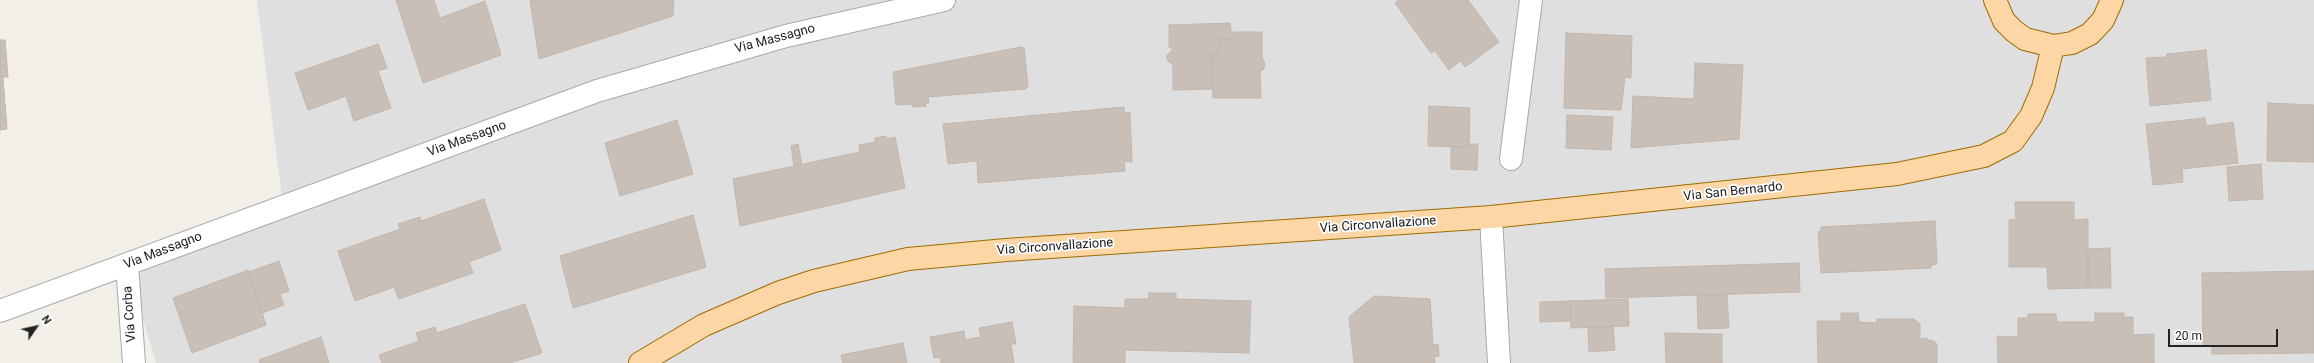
<!DOCTYPE html>
<style>
body{margin:0}
#map{position:relative;width:2314px;height:363px;overflow:hidden;background:#f2efe9;font-family:Roboto,sans-serif}
canvas{display:block}
.north{position:absolute;left:16px;top:307px;width:40px;height:40px;-webkit-text-stroke:3px #fff;paint-order:stroke;rotate:56deg;font-size:11px;font-weight:700;line-height:16px;text-align:center;color:#222}
.north::after{content:'';display:block;margin:auto;width:14px;height:18px;background:#222;clip-path:polygon(50% 0,100% 100%,50% 72%,0 100%)}
.scale{position:absolute;left:2168px;top:329px;width:110px;height:18px;box-sizing:border-box;border:2px solid #222;border-top:0;padding-left:5px;font-size:12px;line-height:14px;white-space:nowrap;color:#222;-webkit-text-stroke:3px #fff;paint-order:stroke}
</style>
<div id="map">
<canvas width="2314" height="363"></canvas>
<div class="north">N</div>
<div class="scale">20 m</div>
</div>
<script>
const context = document.querySelector('canvas').getContext('2d');
context.lineJoin = 'round';
function fillPath(path, color) {
  context.fillStyle = color;
  context.fill(path, 'evenodd');
}
function toPath(rows) {
  const path = new Path2D();
  for (const r of rows) {
    path.moveTo(r[0], r[1]);
    for (let i = 2; i < r.length; i += 2) path.lineTo(r[i], r[i + 1]);
  }
  return path;
}
function trace(path, color, width, dash) {
  context.strokeStyle = color;
  context.lineWidth = width;
  context.lineCap = dash ? 'butt' : 'round';
  context.setLineDash(dash || []);
  context.stroke(path);
}
function drawText(font, color, halo, rows, align = 'center') {
  context.font = font + ' Roboto,sans-serif';
  context.lineWidth = 3.5;
  context.setLineDash([]);
  context.textBaseline = 'middle';
  context.strokeStyle = halo;
  context.fillStyle = color;
  for (const [text, x, y, turn = 0] of rows) {
    context.save();
    context.translate(x, y);
    context.rotate((+turn || 0) * Math.PI / 180);
    context.textAlign = isNaN(turn) ? turn : align;
    if (halo) context.strokeText(text, 0, 0);
    context.fillText(text, 0, 0);
    context.restore();
  }
}
const residential = toPath([
 [257,0,2314,0,2314,363,156,363,127,265,283,206]
]);
const building = toPath([
 [396,0,434,0,440,18,485,1,501,55,423,83,396,0],
 [530,0,674,0,673,16,539,59,530,0],
 [1399,0,1468,0,1499,42,1465,67,1460,61,1449,70,1435,51,1431,53,1395,3,1399,0],
 [1230,23,1232,39,1220,39,1219,54,1212,54,1212,89,1173,90,1173,65,1167,60,1167,55,1172,51,1172,47,1169,47,1169,25,1230,23],
 [1232,32,1262,32,1262,57,1265,64,1263,70,1260,71,1261,98,1213,98,1212,54,1219,54,1220,39,1232,39,1232,32],
 [1566,33,1632,36,1631,78,1625,77,1621,110,1564,108,1566,33],
 [0,40,5,40,8,77,3,77,7,129,0,130,0,40],
 [378,44,387,68,378,71,391,108,354,121,346,96,308,110,295,73,378,44],
 [1021,47,1024,48,1028,87,1025,89,928,97,929,103,925,103,926,106,912,107,912,104,896,105,893,72,1021,47],
 [2206,50,2211,100,2150,106,2146,58,2166,57,2167,54,2206,50],
 [1695,63,1743,65,1739,139,1631,148,1633,96,1694,99,1695,63],
 [2268,103,2314,105,2314,162,2267,161,2268,103],
 [1429,106,1470,108,1469,147,1428,146,1429,106],
 [1124,107,1124,112,1130,113,1132,162,1124,161,1125,171,978,183,977,161,948,164,943,124,1124,107],
 [1567,115,1613,117,1611,150,1566,148,1567,115],
 [2205,118,2206,126,2233,122,2238,163,2182,169,2183,182,2153,185,2146,124,2205,118],
 [677,120,693,174,620,196,605,143,677,120],
 [886,136,886,139,895,137,905,188,740,226,733,179,860,152,859,145,875,142,875,138,886,136],
 [798,144,802,165,794,166,791,146,798,144],
 [1469,144,1478,144,1477,170,1451,169,1451,147,1469,147,1469,144],
 [2261,164,2263,199,2229,201,2227,167,2261,164],
 [484,199,501,250,469,262,473,273,399,299,394,287,355,301,338,251,400,229,398,224,420,217,421,221,484,199],
 [2015,202,2074,202,2074,220,2088,219,2088,288,2048,289,2047,267,2009,267,2009,220,2016,219,2015,202],
 [693,215,706,267,573,308,560,256,693,215],
 [1935,221,1937,264,1931,265,1931,268,1821,273,1818,232,1821,231,1821,227,1935,221],
 [2110,248,2111,288,2088,288,2088,249,2110,248],
 [279,261,289,291,280,294,284,305,262,313,249,272,279,261],
 [1799,263,1800,292,1606,298,1605,269,1799,263],
 [248,270,266,325,192,353,173,298,248,270],
 [2314,271,2314,353,2212,354,2212,345,2203,345,2202,273,2314,271],
 [1149,293,1176,293,1176,299,1251,301,1249,353,1125,350,1125,363,1073,363,1074,306,1125,308,1125,299,1149,299,1149,293],
 [1727,295,1729,328,1698,329,1697,296,1727,295],
 [1374,296,1430,299,1433,345,1438,344,1439,356,1434,357,1435,363,1354,363,1349,317,1374,296],
 [1628,299,1629,326,1571,328,1570,301,1628,299],
 [1570,301,1570,321,1540,322,1540,302,1570,301],
 [525,304,542,353,510,363,382,363,379,355,419,341,416,333,435,327,437,333,525,304],
 [1841,313,1858,313,1859,322,1877,323,1877,319,1914,319,1920,324,1920,339,1927,338,1927,340,1934,341,1937,344,1937,363,1818,363,1817,321,1841,321,1841,313],
 [2095,313,2124,313,2124,317,2133,317,2133,335,2154,334,2154,363,1998,363,1997,336,2018,337,2018,318,2028,318,2028,314,2056,314,2057,322,2095,322,2095,313],
 [1012,322,1016,344,1011,344,1014,363,941,363,940,357,934,358,930,337,964,331,965,340,981,337,979,328,1012,322],
 [1613,326,1615,350,1589,352,1588,328,1613,326],
 [1665,333,1722,334,1722,363,1666,363,1665,333],
 [321,337,329,363,260,363,259,360,321,337],
 [903,343,907,363,843,363,841,355,903,343]
]);
const minor = toPath([
 [1511,159,1531,0],
 [1491,217,1499,363],
 [127,265,134,363],
 [0,311,597,91,786,36,944,0]
]);
const major = toPath([
 [1995,0,2004,21,2014,31,2025,39,2053,46,2072,43,2090,34,2103,20,2112,0],
 [640,363,704,325,778,293,814,281,908,259,1006,250,1491,217,1897,174,1984,156,2013,141,2031,116,2043,88,2053,46]
]);
const streetNames = [
 ["Via Massagno",775,39,-15],
 ["Via Massagno",467,139,-20],
 ["Via San Bernardo",1733,192,-6],
 ["Via Circonvallazione",1378,225,-4],
 ["Via Circonvallazione",1055,247,-4],
 ["Via Massagno",163,251,-21],
 ["Via Corba",130,314,-94]
];
fillPath(residential, '#e0dfdf');
fillPath(building, '#c7bfb8');
trace(building, '#c4b6ab', 1);
trace(minor, '#a9a9a9', 24);
trace(major, '#a06b00', 24);
trace(minor, '#fff', 22);
trace(major, '#fcd6a4', 22);
drawText('13px', '#222', '#fff', streetNames);
</script>
